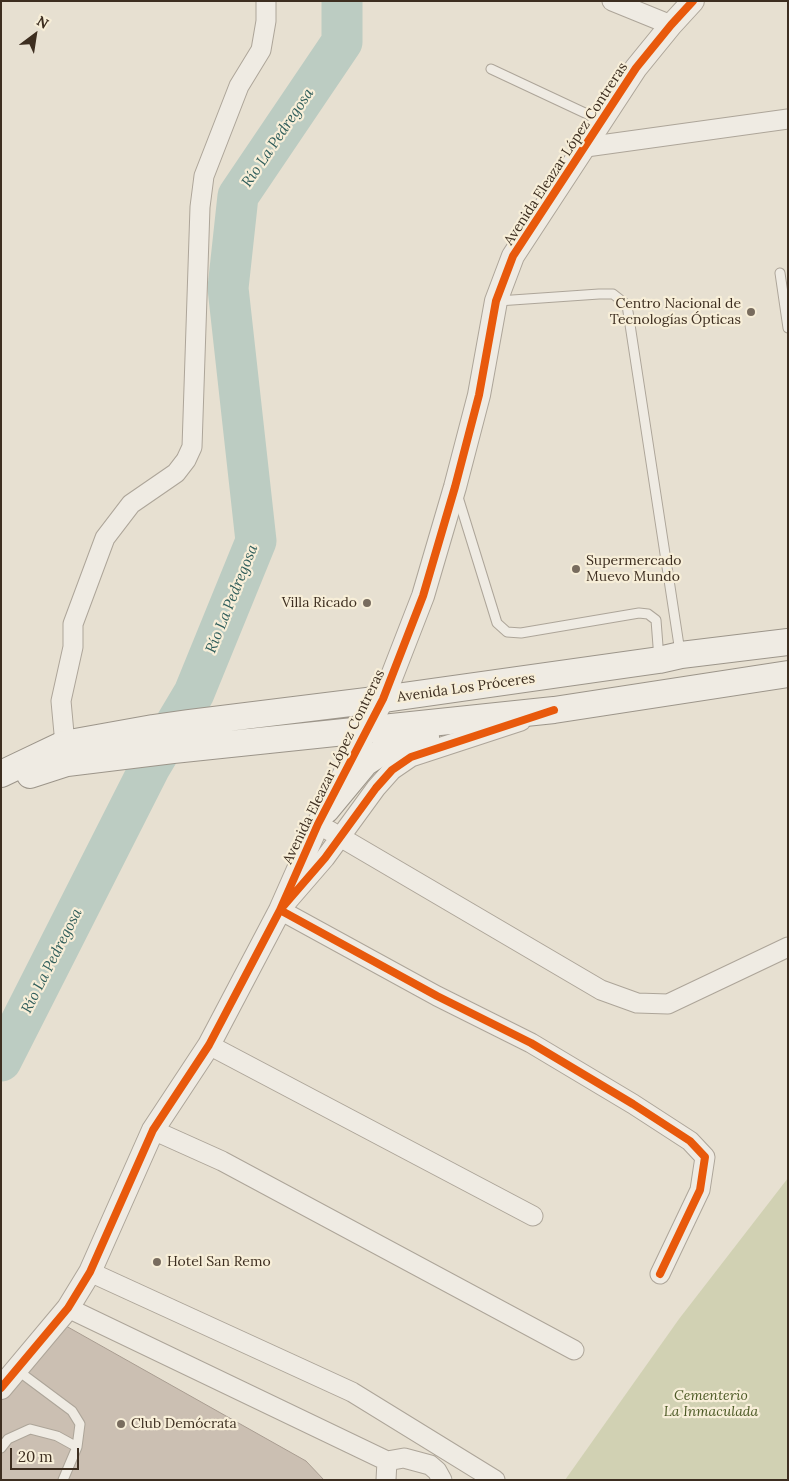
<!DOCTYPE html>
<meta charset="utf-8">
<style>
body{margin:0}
#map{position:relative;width:789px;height:1481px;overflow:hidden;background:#e7e0d1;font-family:Lora,serif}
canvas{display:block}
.frame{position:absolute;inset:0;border:2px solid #3d2e20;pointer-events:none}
.north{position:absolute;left:10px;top:10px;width:50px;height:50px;-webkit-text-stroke:4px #f7eed8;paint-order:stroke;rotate:31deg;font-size:14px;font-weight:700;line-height:20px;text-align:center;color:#3d2e20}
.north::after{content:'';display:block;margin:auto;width:18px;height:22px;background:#3d2e20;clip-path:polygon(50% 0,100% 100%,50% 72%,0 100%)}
.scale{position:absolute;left:10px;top:1448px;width:69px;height:22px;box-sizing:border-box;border:2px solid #3d2e20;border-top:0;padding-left:6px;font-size:15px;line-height:18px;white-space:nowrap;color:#3d2e20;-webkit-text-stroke:4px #f7eed8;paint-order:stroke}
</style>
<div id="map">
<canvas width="789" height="1481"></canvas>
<div class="frame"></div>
<div class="north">N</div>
<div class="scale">20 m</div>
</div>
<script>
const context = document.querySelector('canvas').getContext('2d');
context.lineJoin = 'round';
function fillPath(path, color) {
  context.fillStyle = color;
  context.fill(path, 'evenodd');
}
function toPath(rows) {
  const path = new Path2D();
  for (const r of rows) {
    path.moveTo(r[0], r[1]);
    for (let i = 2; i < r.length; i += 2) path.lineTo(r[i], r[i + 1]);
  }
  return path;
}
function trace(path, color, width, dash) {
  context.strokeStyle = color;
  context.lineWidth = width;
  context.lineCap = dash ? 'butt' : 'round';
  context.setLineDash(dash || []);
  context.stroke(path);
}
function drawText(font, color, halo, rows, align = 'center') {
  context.font = font + ' Lora,serif';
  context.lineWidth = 4.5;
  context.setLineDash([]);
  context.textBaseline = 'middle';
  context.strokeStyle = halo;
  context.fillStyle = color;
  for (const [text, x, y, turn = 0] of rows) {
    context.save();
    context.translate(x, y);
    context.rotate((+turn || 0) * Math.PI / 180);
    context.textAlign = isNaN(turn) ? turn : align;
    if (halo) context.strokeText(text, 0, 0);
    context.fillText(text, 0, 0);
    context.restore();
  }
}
const cemetery = toPath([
 [788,1178,788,1480,565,1480,679,1319]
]);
const river = toPath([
 [1,1061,150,767,194,693,256,541,228,288,238,196,342,42,342,1]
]);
const building = toPath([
 [66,1326,306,1461,324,1480,1,1480,1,1388,66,1326]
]);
const service = toPath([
 [491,69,602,121],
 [780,273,788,328],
 [498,301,599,294,613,294,627,305,680,652],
 [458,497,497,623,507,632,521,633,639,613,648,614,656,620,659,659],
 [17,1370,72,1411,80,1424,77,1447,63,1480],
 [1,1448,8,1439,30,1429,57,1436,77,1447]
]);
const minor = toPath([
 [612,1,671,25],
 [586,147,788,119],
 [521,721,411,757,392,770,376,788,325,858,280,910,437,996,531,1043,633,1104,690,1141,705,1157,700,1190,660,1274],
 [66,755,61,701,73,647,73,624,105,538,131,504,176,473,186,460,192,447,200,207,204,176,239,86,261,50,266,21,266,1],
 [318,824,601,990,637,1003,668,1004,788,947],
 [209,1045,533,1216],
 [153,1130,222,1161,574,1350],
 [90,1272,352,1392,495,1480],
 [68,1308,387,1461,404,1458,430,1465,437,1471,442,1480],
 [386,1480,387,1461]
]);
const tertiary = toPath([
 [1,1388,68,1308,90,1272,153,1130,209,1045,280,910,318,824,383,699,423,596,455,487,479,395,496,301,513,256,636,68,671,25,693,1]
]);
const secondary = toPath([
 [1,774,64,744,153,728,188,723,383,699,659,660,681,655,788,642],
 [30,775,67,763,173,750,554,710,788,674],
 [326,810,365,763,394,744,426,737]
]);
const cycleway = toPath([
 [554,710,411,757,392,770,376,788,325,858,280,910,437,996,531,1043,633,1104,690,1141,705,1157,700,1190,660,1274],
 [1,1388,68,1308,90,1272,153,1130,209,1045,280,910,318,824,383,699,423,596,455,487,479,395,496,301,513,256,636,68,671,25,693,1]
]);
const markers = [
 [751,312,5,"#786c5e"],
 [576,569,5,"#786c5e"],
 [367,603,5,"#786c5e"],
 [157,1262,5,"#786c5e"],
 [121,1424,5,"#786c5e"]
];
const streetNames = [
 ["Avenida Eleazar López Contreras",566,154,-57],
 ["Avenida Los Próceres",466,688,-8],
 ["Avenida Eleazar López Contreras",334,767,-64]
];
const poiNames = [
 ["Centro Nacional de",741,304,"right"],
 ["Tecnologías Ópticas",741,320,"right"],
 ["Supermercado",586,561],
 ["Muevo Mundo",586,577],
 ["Villa Ricado",357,603,"right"],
 ["Hotel San Remo",167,1262],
 ["Club Demócrata",131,1424]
];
const parkNames = [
 ["Cementerio",711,1396],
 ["La Inmaculada",711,1412]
];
const waterNames = [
 ["Río La Pedregosa",278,138,-56],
 ["Río La Pedregosa",232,599,-68],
 ["Río La Pedregosa",52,961,-63]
];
fillPath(cemetery, '#d1d1b3');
trace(river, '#bcccc2', 41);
fillPath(building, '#cbbfb2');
trace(building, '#a89c90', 1);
trace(service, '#ada599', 11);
trace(minor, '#ada599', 21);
trace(tertiary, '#ada599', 24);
trace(secondary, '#9c958a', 28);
trace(service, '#efebe3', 9);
trace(minor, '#efebe3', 19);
trace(tertiary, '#efebe3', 22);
trace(secondary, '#efebe3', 26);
trace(cycleway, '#e8590c', 8);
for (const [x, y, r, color] of markers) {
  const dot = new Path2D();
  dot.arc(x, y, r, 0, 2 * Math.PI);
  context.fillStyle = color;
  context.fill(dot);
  trace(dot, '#f7eed8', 2);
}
drawText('14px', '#3d2e20', '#f7eed8', streetNames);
drawText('14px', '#3d2e20', '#f7eed8', poiNames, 'left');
drawText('italic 14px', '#4d5a26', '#f7eed8', parkNames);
drawText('italic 15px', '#2f5d5a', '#f7eed8', waterNames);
</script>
